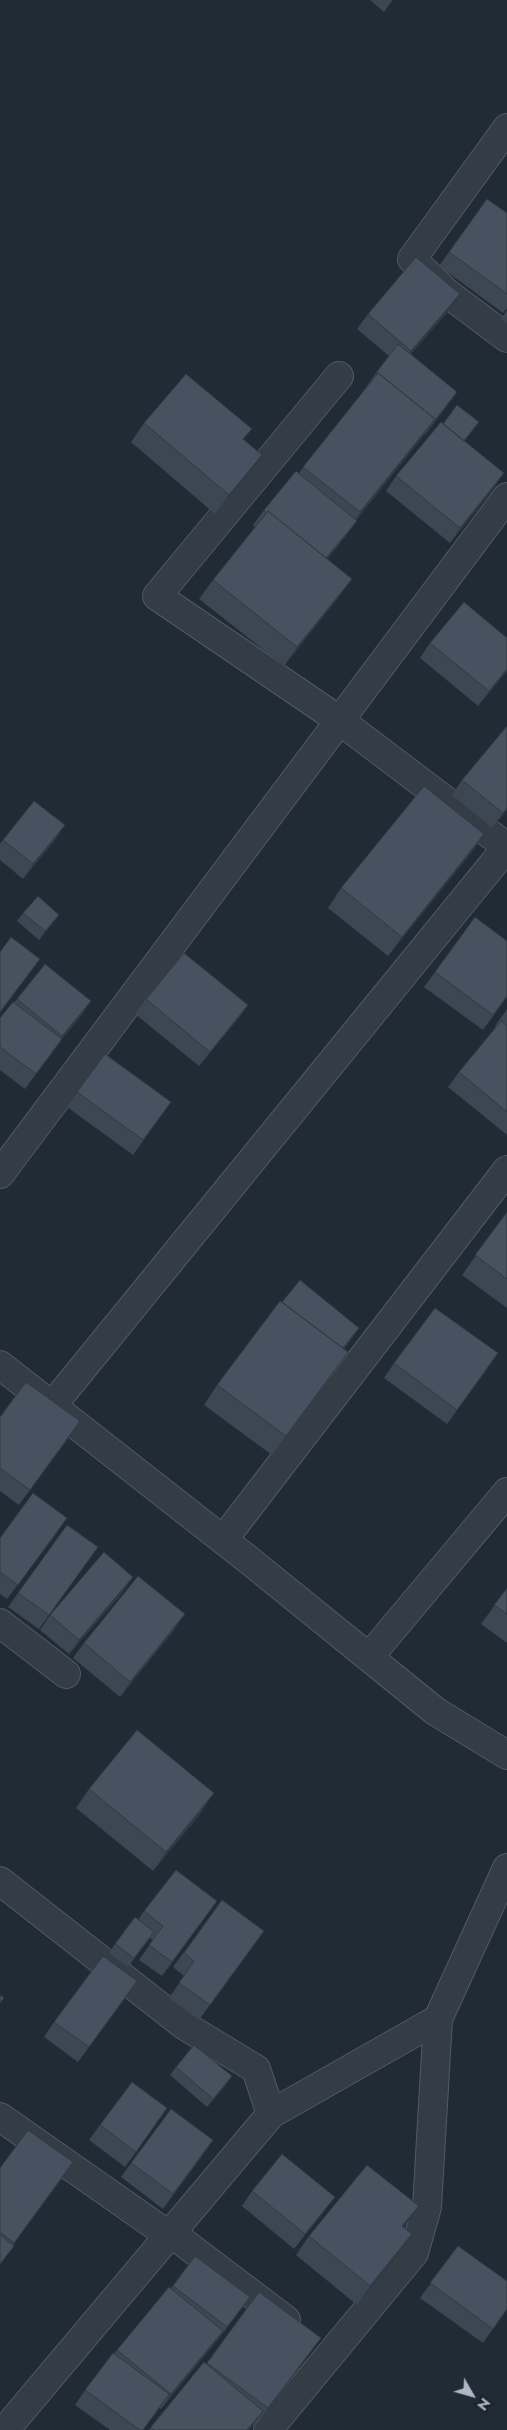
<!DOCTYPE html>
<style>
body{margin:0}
#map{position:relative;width:507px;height:2430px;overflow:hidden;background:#202b36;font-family:Jost,sans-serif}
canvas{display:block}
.north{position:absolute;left:447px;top:2370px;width:50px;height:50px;-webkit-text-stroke:4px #19212b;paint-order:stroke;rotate:128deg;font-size:14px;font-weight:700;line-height:20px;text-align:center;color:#aeb7c3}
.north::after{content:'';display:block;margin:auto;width:18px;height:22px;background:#aeb7c3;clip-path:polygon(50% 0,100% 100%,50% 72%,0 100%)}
</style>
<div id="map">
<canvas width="507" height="2430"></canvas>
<div class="north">N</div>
</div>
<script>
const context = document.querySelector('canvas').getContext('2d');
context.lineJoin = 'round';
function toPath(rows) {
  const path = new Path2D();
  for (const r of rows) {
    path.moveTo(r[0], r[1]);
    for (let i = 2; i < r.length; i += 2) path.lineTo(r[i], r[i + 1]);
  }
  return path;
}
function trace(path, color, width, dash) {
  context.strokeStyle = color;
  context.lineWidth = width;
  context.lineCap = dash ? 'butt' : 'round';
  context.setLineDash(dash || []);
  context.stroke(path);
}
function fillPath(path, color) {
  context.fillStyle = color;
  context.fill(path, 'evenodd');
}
const minor = toPath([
 [507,128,412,259,447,293,507,338],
 [0,1174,507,497],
 [0,1365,250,1561,435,1711,507,1755],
 [51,1407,507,847,339,720,157,596,339,376],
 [223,1540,507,1170],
 [0,1623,66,1674],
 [369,1657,507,1492],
 [0,1881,185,2026,256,2069,271,2114],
 [0,2117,167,2234,171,2233,286,2320],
 [5,2430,271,2114,438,2019],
 [268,2430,414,2253,427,2207,438,2019,507,1868]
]);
const wall = toPath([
 [370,0,393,0,384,12],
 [487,199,507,213,507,308,503,313,439,266],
 [450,309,411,354,457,392,447,406,425,435,424,434,356,520,346,536,327,559,338,598,284,666,199,599,213,580,255,527,253,525,264,510,299,473,366,388,366,387,376,373,389,356,357,329,368,314],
 [507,310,507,323,501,319],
 [144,423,244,440,249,475,215,514,131,442],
 [464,441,494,488,450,543,386,491,396,476],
 [507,638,507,671,478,706,420,658,430,643],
 [507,726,507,810,492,828,452,795,462,780],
 [65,825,55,840,23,879,0,860,0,844,3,840],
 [484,834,471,853,388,956,328,908,341,888],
 [23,913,53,923,39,940,17,921],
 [507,941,507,997,483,1030,424,987,435,972],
 [17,999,81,1016,61,1040,25,1089,0,1070,0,1018],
 [146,999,248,1005,238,1019,199,1066,135,1014],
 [507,1009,507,1135,448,1087,459,1072,496,1027,495,1026],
 [105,1054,171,1102,133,1155,67,1107],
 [507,1212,507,1308,462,1275],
 [282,1302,359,1328,344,1349,348,1352,272,1455,204,1405,217,1385],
 [394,1363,488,1368,447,1424,384,1378],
 [0,1417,70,1436,19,1505,0,1491],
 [67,1525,98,1547,39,1629,8,1607],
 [57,1533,7,1599,0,1594,0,1538],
 [507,1588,507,1643,481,1624],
 [123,1592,69,1654,40,1630,50,1615],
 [175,1629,120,1697,73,1658,84,1643],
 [89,1789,201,1813,153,1871,76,1808],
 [222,1900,264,1931,199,2020,169,1998,184,1976,173,1967],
 [144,1911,207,1915,162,1976,139,1960,153,1940,150,1938,128,1967,109,1953,115,1944,138,1920],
 [127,1996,78,2062,44,2037,54,2022],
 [176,2067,226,2085,207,2107,170,2075],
 [157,2123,125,2167,89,2140,100,2125],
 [203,2155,163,2209,121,2177,131,2163],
 [0,2168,63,2177,13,2245,14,2246,0,2265],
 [252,2191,324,2212,294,2249,242,2206],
 [404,2227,399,2254,357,2305,296,2255,309,2236],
 [458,2246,507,2309,483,2343,420,2298],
 [195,2256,239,2312,216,2342,216,2341,161,2409,159,2408,143,2430,110,2430,75,2405,85,2390,117,2350,171,2288],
 [259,2292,321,2338,255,2427,253,2425,249,2430,149,2430,204,2362,206,2364]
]);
const shadedWall = toPath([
 [392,0,393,0,384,12],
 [460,294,450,309,401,366,411,351],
 [457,392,447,406,425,435,435,420],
 [435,419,422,438,347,532,360,512],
 [262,455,249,475,215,514,229,495],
 [504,473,494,488,450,543,460,528],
 [357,521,346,536,314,576,324,561],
 [352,579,338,598,284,666,297,647],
 [507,669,507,671,478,706,489,691],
 [507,808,507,810,492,828,503,813],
 [65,825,55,840,23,879,33,864],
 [484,834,471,853,388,956,402,937],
 [59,915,53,923,39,940,45,931],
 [40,959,30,973,0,1013,0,1012],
 [91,1001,81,1016,61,1040,25,1089,62,1036],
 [248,1005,238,1019,199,1066,210,1052],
 [359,1328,349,1343,330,1366,341,1351],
 [80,1421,70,1436,19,1505,30,1490],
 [67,1518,57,1533,7,1599,18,1585],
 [133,1577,123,1592,69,1654,79,1640],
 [185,1614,175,1629,120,1697,130,1682],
 [214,1793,201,1813,153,1871,166,1852],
 [217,1901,207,1915,162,1976,172,1962],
 [232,2076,226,2085,207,2107,213,2099],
 [213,2140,203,2155,163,2209,173,2194],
 [335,2197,324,2212,294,2249,305,2234],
 [419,2206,405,2226,389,2245,402,2226],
 [412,2234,399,2254,357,2305,370,2286],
 [250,2297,239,2312,216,2342,227,2327],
 [223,2331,213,2346,161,2409,171,2394],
 [321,2338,307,2357,255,2427,268,2408],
 [263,2411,249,2430,247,2430]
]);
const building = toPath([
 [487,199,507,213,507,294,449,252,487,199],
 [416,257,460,294,411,351,368,314,416,257],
 [398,344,457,392,435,420,434,420,435,419,378,373,378,374,376,373,398,344],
 [378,373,435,419,360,512,303,467,378,373],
 [186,374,252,429,243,439,262,455,229,495,144,423,186,374],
 [457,405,479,422,464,441,443,424,457,405],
 [441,422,504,473,460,528,396,476,441,422],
 [296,471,357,521,326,558,268,511,267,513,264,510,296,471],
 [268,511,352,579,297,647,213,580,268,511],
 [464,602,507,638,507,669,489,691,430,643,464,602],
 [507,726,507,808,503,813,462,780,507,726],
 [424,786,484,834,402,937,341,888,424,786],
 [34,801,65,825,33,864,3,840,34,801],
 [38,896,59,915,45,931,23,913,38,896],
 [475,917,507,941,507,996,493,1015,435,972,475,917],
 [11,937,40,959,0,1012,0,952,11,937],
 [184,953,248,1005,210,1052,146,999,184,953],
 [45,964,91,1001,62,1036,17,999,45,964],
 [13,1002,62,1039,36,1074,0,1047,0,1018,13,1002],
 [501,1021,507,1026,507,1112,459,1072,501,1021],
 [105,1054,171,1102,143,1140,77,1092,105,1054],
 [507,1212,507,1279,475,1255,507,1212],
 [300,1280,359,1328,343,1348,282,1302,300,1280],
 [280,1301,348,1352,286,1436,217,1385,280,1301],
 [435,1308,498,1353,457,1410,394,1363,435,1308],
 [26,1382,80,1421,30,1490,0,1468,0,1417,26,1382],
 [33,1493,67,1518,18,1585,0,1572,0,1538,33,1493],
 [67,1525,98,1547,49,1615,18,1593,67,1525],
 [104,1552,133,1577,79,1640,50,1615,104,1552],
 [138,1576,185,1614,130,1682,84,1643,138,1576],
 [507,1588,507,1614,494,1605,507,1588],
 [137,1730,214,1793,166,1852,89,1789,137,1730],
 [176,1870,217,1901,172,1962,149,1945,163,1926,144,1911,176,1870],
 [222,1900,264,1931,210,2005,179,1983,194,1961,184,1953,222,1900],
 [135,1917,154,1932,134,1958,115,1944,135,1917],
 [103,1956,137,1981,89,2047,54,2022,103,1956],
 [0,1995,4,1998,0,2003,0,1995],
 [194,2045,232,2076,213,2099,176,2067,194,2045],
 [132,2082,167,2108,136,2152,100,2125,132,2082],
 [171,2109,213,2140,173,2194,131,2163,171,2109],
 [28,2130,73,2162,14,2243,0,2232,0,2168,28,2130],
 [282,2154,335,2197,305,2234,252,2191,282,2154],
 [367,2165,419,2206,402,2226,412,2234,370,2286,309,2236,367,2165],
 [0,2235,14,2246,0,2264,0,2235],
 [458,2246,507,2281,507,2309,493,2329,430,2283,458,2246],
 [195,2256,250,2297,227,2327,173,2286,195,2256],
 [169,2287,223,2331,171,2394,117,2350,169,2287],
 [259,2292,321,2338,268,2408,207,2363,259,2292],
 [113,2353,169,2394,143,2430,140,2430,85,2390,113,2353],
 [204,2362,263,2411,247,2430,154,2430,151,2427,204,2362]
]);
trace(minor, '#515a64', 30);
trace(minor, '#343c46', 28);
fillPath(wall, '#3c4753');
fillPath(shadedWall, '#313943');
fillPath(building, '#465260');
trace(building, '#313943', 1);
</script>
